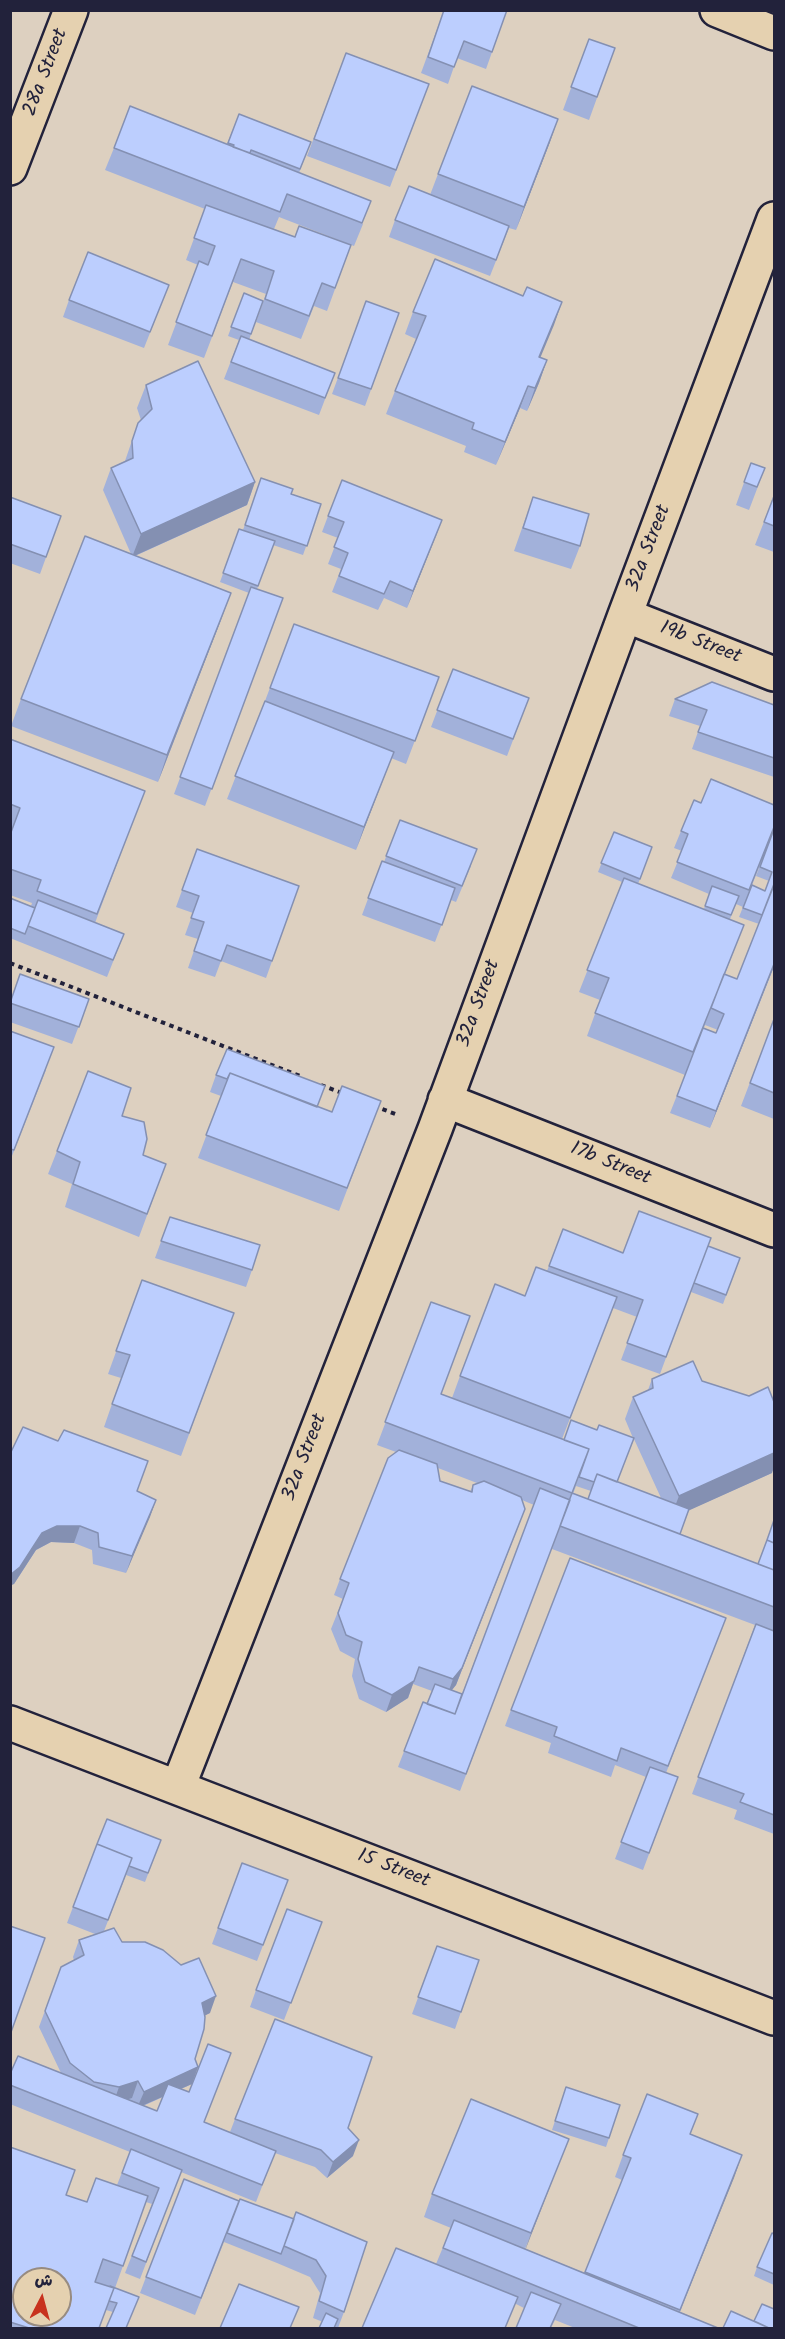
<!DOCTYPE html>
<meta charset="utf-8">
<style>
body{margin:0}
#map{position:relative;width:785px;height:2339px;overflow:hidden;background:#ddd0c0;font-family:Kalam,"Playpen Sans Arabic",sans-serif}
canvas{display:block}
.frame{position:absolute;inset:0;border:12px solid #22223b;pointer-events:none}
.north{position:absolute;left:12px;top:2267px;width:60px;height:60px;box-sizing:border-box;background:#e5d1b0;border:2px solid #978b81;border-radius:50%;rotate:6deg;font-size:16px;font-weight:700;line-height:24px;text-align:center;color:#22223b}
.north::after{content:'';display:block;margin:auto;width:21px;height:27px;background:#c8321e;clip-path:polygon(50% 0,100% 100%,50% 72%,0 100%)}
</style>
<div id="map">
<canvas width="785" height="2339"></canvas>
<div class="frame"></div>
<div class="north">ش</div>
</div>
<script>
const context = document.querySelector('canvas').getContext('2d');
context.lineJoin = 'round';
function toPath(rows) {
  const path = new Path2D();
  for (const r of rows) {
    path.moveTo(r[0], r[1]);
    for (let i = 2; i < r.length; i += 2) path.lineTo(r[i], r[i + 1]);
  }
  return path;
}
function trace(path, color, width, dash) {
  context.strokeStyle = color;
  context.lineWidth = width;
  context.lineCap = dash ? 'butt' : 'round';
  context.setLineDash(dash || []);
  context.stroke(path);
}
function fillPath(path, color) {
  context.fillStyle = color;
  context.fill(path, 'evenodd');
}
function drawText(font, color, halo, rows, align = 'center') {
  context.font = font + ' Kalam,sans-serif';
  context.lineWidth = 4.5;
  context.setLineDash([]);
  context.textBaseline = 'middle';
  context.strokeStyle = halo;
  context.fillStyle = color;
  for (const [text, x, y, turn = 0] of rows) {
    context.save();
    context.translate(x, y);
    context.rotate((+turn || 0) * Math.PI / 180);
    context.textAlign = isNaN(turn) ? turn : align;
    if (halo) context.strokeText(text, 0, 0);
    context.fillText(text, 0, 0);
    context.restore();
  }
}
const path = toPath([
 [10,963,300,1076],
 [321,1085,342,1093],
 [374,1106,398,1115]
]);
const minor = toPath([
 [717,10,774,33],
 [10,168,71,10],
 [625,615,774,674],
 [445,1100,774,1230],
 [10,1723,774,2018],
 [178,1787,435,1129,625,615,774,219]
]);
const wall = toPath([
 [444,10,507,10,486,69,457,58,448,84,421,73],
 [589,39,615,48,589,120,563,110],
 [346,53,429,84,390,187,307,156],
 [239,114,311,142,299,173,363,224,354,246,279,217,274,229,295,237,351,245,327,311,314,306,301,339,256,322,266,294,233,282,204,358,168,345,198,265,186,260,205,209,105,170,114,148,227,144],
 [550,142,516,230,509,228,490,276,389,237,395,220,430,195,438,174],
 [169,285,144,348,63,317,69,300],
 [244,293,263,301,249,340,335,373,319,415,224,379,239,340,228,336],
 [523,296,562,302,540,357,547,360,539,383,527,411,520,408,496,465,464,452,466,446,386,414,395,391,416,339,405,334,413,312],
 [366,301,399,313,365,406,332,394],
 [146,385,255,482,247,505,135,556,221,620,158,782,11,726,21,699,131,554,103,490,111,468,125,461,138,423,141,420,137,408],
 [751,463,765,468,749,510,736,505],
 [261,478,291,494,321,504,303,555,273,545,257,589,283,598,205,806,174,794,249,593,220,582,239,529,243,530],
 [774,496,774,552,755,545],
 [10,497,61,516,40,574,10,563],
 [533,497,580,546,571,569,514,551],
 [328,516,442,520,407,608,384,598,378,610,332,592,341,569,328,564,338,538,322,532],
 [294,624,439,677,406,764,391,758,356,850,227,799,265,701],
 [453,669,529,698,507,756,431,727],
 [675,699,774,705,774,777,692,749,700,726,669,716],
 [10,739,136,813,95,923,124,934,107,977,10,938,10,898,31,906,32,903,10,895,10,835,12,831,10,830],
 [701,803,774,805,774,967,710,1128,670,1113,685,1075,587,1036,600,1000,579,992,622,882,598,872,614,832,652,847,638,884,704,909,709,894,671,878,682,851,674,848,681,831],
 [771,838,756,876,769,881,765,891,752,885],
 [736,904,743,907,739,917,759,924,737,979,725,974,735,948,730,919],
 [705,1025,718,1030,716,1033,704,1028],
 [400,820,471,866,456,902,451,900,435,942,362,915,382,861,384,862],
 [197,849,299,886,266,978,221,961,215,977,188,968,198,939,185,935,193,913,176,907],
 [89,999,72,1044,10,1022,10,1001],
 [774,1019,774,1119,741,1106],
 [10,1031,46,1070,10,1161],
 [216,1075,318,1107,332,1112,381,1101,339,1211,198,1158,221,1096,210,1092],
 [122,1116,143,1155,166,1164,139,1237,65,1207,72,1184,48,1174,57,1151],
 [170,1217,252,1270,246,1287,155,1258],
 [563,1229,623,1253,708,1246,740,1258,723,1304,691,1292,703,1258,660,1374,621,1360,637,1317,613,1308,562,1439,597,1430,633,1438,625,1419,633,1397,648,1390,652,1379,702,1381,772,1473,689,1510,680,1534,758,1564,774,1520,774,1834,734,1819,737,1810,692,1794,755,1625,552,1549,556,1536,460,1791,398,1767,423,1702,427,1704,432,1691,413,1684,408,1698,386,1712,359,1699,352,1676,355,1659,340,1651,331,1629,343,1599,334,1595,340,1579,396,1452,377,1445,431,1302,441,1394,452,1398,460,1376,525,1296,547,1271],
 [634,1439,661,1498,617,1482],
 [438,1468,477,1483,473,1485,470,1492,440,1481],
 [576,1486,591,1491,588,1499,573,1494],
 [522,1500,534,1505,462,1694,452,1690,456,1685,519,1525,525,1509],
 [142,1280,234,1313,181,1456,104,1427,121,1378,108,1374],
 [10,1454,137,1491,156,1500,126,1573,93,1564,92,1550,74,1543,51,1542,36,1550,14,1584],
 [726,1618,666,1773,678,1777,643,1870,615,1859,646,1777,615,1765,611,1777,548,1753,551,1743,505,1726,511,1710],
 [161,1840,145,1882,126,1875,104,1931,122,1942,210,2013,205,2015,195,2059,198,2067,192,2084,181,2089,204,2122,230,2132,235,2119,348,2128,353,2156,327,2178,315,2167,275,2153,256,2202,181,2172,140,2279,125,2273,152,2204,146,2202,115,2288,139,2297,113,2312,106,2310,99,2328,10,2328,10,2147,66,2195,87,2202,117,2185,130,2152,10,2104,10,2074,61,2073,39,2027,61,1967,74,1960,73,1957,79,1940,95,1934,67,1923,73,1907],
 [163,2097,157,2111,143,2106],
 [242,1863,288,1880,257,1961,212,1944],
 [322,1922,284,2020,250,2007,256,1990],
 [437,1946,479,1960,455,2029,412,2014],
 [566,2087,620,2105,606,2147,552,2130],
 [698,2114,690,2134,742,2155,680,2312,718,2328,575,2328,555,2320,551,2328,524,2308,436,2264,451,2228,424,2217,432,2194,560,2161,525,2249,585,2273,622,2180,615,2177,623,2155],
 [239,2201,294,2219,296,2212,344,2312,338,2328,313,2318,320,2293,310,2277,277,2263,224,2242,195,2315,140,2293,146,2277],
 [774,2234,774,2285,754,2276,757,2267]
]);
const shadedWall = toPath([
 [558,119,550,142,516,230,524,207],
 [562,302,554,325,531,380,539,357],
 [547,360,539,383,527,411,535,388],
 [528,386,520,408,496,465,505,442],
 [255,482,247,505,132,557,141,534],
 [442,520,436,536,407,608,413,591],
 [231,593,221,620,158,782,167,755],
 [394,752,385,775,356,850,364,827],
 [774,964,774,966,710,1128,716,1111],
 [774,1438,774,1467,772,1473,670,1519,679,1496],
 [156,1500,150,1517,126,1573,132,1556],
 [525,1509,456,1685,447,1696,453,1679],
 [57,1526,80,1526,74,1543,51,1542,36,1550,14,1584,10,1586,10,1575,42,1533],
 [414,1681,408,1698,386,1712,392,1695],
 [216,1996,210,2013,196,2020,202,2003],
 [198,2067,192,2084,137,2108,144,2092],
 [138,2081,132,2098,113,2104,119,2087],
 [569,2139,560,2161,523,2256,531,2233],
 [359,2140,353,2156,327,2178,333,2162],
 [742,2155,734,2178,673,2328,680,2310]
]);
const building = toPath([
 [444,10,507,10,492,52,464,41,454,67,428,57,444,10],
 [589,39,615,48,597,97,571,87,589,39],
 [346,53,429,84,396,170,314,139,346,53],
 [472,86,558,119,524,207,438,174,472,86],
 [130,106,371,201,362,223,287,194,280,212,114,148,130,106],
 [239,114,311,142,300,169,251,150,250,153,233,147,234,145,228,143,239,114],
 [409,186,509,226,496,260,395,220,409,186],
 [206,205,295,237,299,226,351,245,335,288,322,283,309,316,265,299,274,271,241,259,212,336,176,322,199,261,208,265,215,246,194,238,206,205],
 [88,252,169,285,150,332,69,300,88,252],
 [435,259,523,296,527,287,562,302,539,357,547,360,535,388,528,386,505,442,472,429,474,423,395,391,426,316,413,312,435,259],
 [244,293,263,301,251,334,231,327,244,293],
 [366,301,399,313,371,389,338,378,366,301],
 [241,336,335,373,325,398,231,362,241,336],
 [198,361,255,482,141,534,111,468,133,458,132,441,138,423,152,409,146,385,198,361],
 [751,463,765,468,757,487,744,482,751,463],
 [261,478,293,489,291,494,321,504,307,546,245,525,261,478],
 [342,480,442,520,413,591,390,581,384,594,339,576,348,553,334,547,344,522,328,516,342,480],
 [774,496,774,526,764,522,774,496],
 [10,497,61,516,46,557,10,544,10,497],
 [533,497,589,514,580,546,523,528,533,497],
 [239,529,275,541,258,586,223,573,239,529],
 [85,536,231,593,167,755,21,699,85,536],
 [251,587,283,598,212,789,180,777,251,587],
 [294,624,439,677,415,741,270,688,294,624],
 [453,669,529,698,513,739,437,710,453,669],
 [712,682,774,705,774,758,698,732,707,710,675,699,712,682],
 [265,701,394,752,364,827,235,776,265,701],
 [10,739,145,791,97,914,37,891,41,880,10,869,10,835,20,808,10,804,10,739],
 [711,779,774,805,774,827,749,890,677,862,688,834,681,831,694,800,701,803,711,779],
 [400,820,477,849,462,886,386,856,400,820],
 [774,829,774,884,762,915,743,908,752,885,765,891,772,872,760,867,774,829],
 [614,832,652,847,640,879,601,863,614,832],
 [197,849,299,886,272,961,227,945,221,961,194,951,204,922,191,918,199,896,182,890,197,849],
 [382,861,455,888,442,925,368,898,382,861],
 [624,878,744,925,693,1052,595,1013,609,978,587,970,624,878],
 [774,885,774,964,716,1111,677,1096,703,1028,716,1033,724,1014,711,1008,724,974,737,979,774,885],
 [712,886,739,896,731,915,705,906,712,886],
 [10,898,35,908,25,934,10,928,10,898],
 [38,900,124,934,113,960,28,926,38,900],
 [20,974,89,999,79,1027,10,1003,20,974],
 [774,1019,774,1093,750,1083,774,1019],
 [10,1031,54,1047,14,1150,10,1149,10,1031],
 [227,1049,325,1086,317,1107,230,1073,227,1079,216,1075,227,1049],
 [88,1071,131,1088,122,1116,144,1122,147,1139,143,1155,166,1164,147,1214,73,1184,80,1162,57,1151,88,1071],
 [230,1073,332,1112,342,1086,381,1101,347,1188,206,1135,230,1073],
 [639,1211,711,1238,666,1357,627,1343,643,1300,549,1266,563,1229,623,1253,639,1211],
 [170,1217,260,1245,252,1270,161,1241,170,1217],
 [708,1246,740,1258,726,1295,694,1283,708,1246],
 [536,1267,617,1297,570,1418,460,1376,495,1284,525,1296,536,1267],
 [142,1280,234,1313,189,1433,112,1404,130,1355,116,1351,142,1280],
 [431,1302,470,1316,441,1394,589,1449,572,1493,774,1570,774,1607,560,1526,572,1493,385,1422,431,1302],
 [693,1361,702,1381,749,1396,768,1387,774,1402,774,1453,679,1496,633,1397,653,1388,652,1379,693,1361],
 [571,1420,597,1430,599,1425,634,1438,617,1482,597,1474,594,1482,579,1477,589,1449,564,1440,571,1420],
 [23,1427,58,1441,64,1430,148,1461,137,1491,156,1500,132,1556,99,1547,98,1533,80,1526,57,1526,42,1533,20,1567,10,1575,10,1454,23,1427],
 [399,1450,437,1464,440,1481,472,1492,473,1485,484,1481,521,1497,525,1509,462,1668,453,1679,419,1667,414,1681,392,1695,365,1682,358,1659,362,1642,346,1635,338,1613,349,1583,340,1579,388,1458,399,1450],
 [597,1474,689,1509,680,1534,588,1499,597,1474],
 [540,1488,570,1500,466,1774,404,1751,423,1702,455,1714,540,1488],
 [774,1520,774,1543,767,1540,774,1520],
 [767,1540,774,1543,774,1570,758,1564,767,1540],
 [570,1558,726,1618,668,1766,621,1748,617,1761,554,1736,557,1727,511,1710,570,1558],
 [756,1624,774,1631,774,1815,740,1802,744,1794,698,1777,756,1624],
 [435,1684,462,1694,455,1714,427,1704,435,1684],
 [650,1767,678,1777,649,1853,621,1842,650,1767],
 [107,1819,161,1840,148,1873,129,1866,132,1858,97,1844,107,1819],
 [97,1844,132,1858,108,1920,73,1907,97,1844],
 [242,1863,288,1880,263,1945,218,1928,242,1863],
 [287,1909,322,1922,291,2003,256,1990,287,1909],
 [10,1926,45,1938,10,2035,10,1926],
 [114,1928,122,1942,145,1942,163,1950,181,1965,199,1958,216,1996,202,2003,205,2017,204,2029,195,2059,198,2067,144,2092,138,2081,119,2087,94,2082,70,2063,45,2011,61,1967,84,1955,79,1940,114,1928],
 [437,1946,479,1960,461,2012,418,1997,437,1946],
 [275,2019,372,2057,348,2128,359,2140,333,2162,321,2150,235,2119,275,2019],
 [208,2044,231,2053,204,2122,276,2151,262,2185,10,2085,10,2074,18,2056,157,2111,168,2084,189,2092,208,2044],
 [566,2087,620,2105,609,2138,555,2121,566,2087],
 [647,2094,698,2114,690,2134,742,2155,680,2310,585,2272,631,2158,623,2155,647,2094],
 [471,2099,569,2139,531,2233,432,2194,471,2099],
 [10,2147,75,2170,66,2195,87,2202,96,2178,148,2196,123,2266,103,2259,95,2282,114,2288,99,2328,29,2328,10,2322,10,2147],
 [24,2279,60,2279,60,2315,24,2315,24,2279],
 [131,2149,182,2170,146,2262,132,2256,159,2188,122,2173,131,2149],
 [184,2179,239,2201,201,2298,146,2277,184,2179],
 [240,2199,294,2219,281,2254,227,2233,240,2199],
 [296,2212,367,2242,344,2312,319,2301,326,2276,316,2260,284,2246,296,2212],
 [454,2220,718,2328,639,2328,443,2248,454,2220],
 [772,2233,774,2234,774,2274,757,2267,772,2233],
 [396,2248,518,2297,505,2328,362,2328,396,2248],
 [239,2284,299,2307,290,2328,220,2328,239,2284],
 [110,2286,139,2297,126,2328,106,2328,117,2303,109,2301,114,2288,110,2286],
 [531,2292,561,2304,550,2328,516,2328,531,2292],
 [762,2304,774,2309,774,2328,769,2328,754,2321,762,2304],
 [731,2311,769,2328,723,2328,731,2311],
 [326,2313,338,2319,334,2328,319,2328,326,2313]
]);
const streetNames = [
 ["28a Street",47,73,-69],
 ["32a Street",650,549,-69],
 ["19b Street",700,644,21],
 ["32a Street",480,1004,-70],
 ["17b Street",610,1165,22],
 ["32a Street",306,1458,-69],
 ["15 Street",393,1870,21]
];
trace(minor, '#22223b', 38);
trace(path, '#22223b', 4, [4.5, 4.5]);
trace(minor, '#e5d1b0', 33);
fillPath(wall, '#a2b1da');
fillPath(shadedWall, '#8490b2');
fillPath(building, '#bccefe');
trace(building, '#8490b2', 1.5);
drawText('20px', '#22223b', '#e5d1b0', streetNames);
</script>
